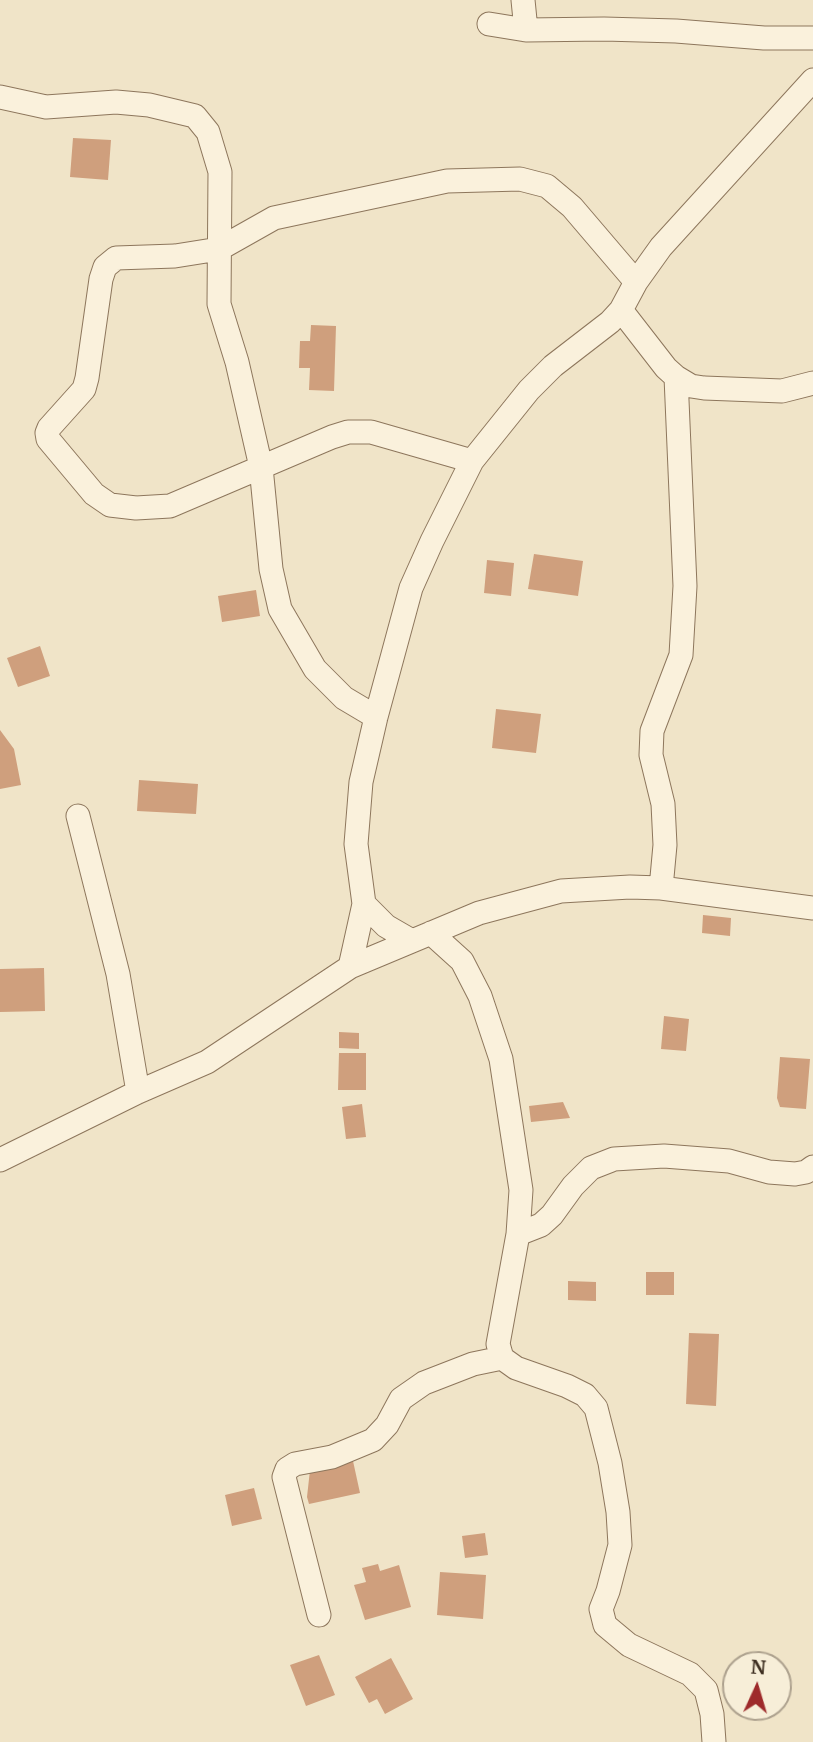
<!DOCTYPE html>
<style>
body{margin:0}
#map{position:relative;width:813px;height:1742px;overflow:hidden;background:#f0e4c8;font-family:Merriweather,serif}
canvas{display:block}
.north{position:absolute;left:722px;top:1651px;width:70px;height:70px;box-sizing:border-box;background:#f7eed8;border:2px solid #ada18e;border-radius:50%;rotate:4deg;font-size:19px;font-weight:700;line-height:28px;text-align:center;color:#3d2e20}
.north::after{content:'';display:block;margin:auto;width:24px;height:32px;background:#9e2a2b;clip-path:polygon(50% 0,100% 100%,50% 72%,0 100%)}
</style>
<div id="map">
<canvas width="813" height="1742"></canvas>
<div class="north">N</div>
</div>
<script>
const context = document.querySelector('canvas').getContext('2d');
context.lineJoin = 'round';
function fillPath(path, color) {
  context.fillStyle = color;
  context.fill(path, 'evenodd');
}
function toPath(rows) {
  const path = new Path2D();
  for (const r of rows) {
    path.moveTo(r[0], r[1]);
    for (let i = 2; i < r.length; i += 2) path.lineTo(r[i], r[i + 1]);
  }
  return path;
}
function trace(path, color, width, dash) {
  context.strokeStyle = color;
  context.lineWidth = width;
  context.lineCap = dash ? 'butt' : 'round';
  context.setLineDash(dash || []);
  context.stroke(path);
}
const building = toPath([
 [73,138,111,140,108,180,70,177],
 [311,325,336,326,334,391,309,390,310,368,299,368,300,341,310,341],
 [534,554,583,561,578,596,528,589],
 [487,560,514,563,511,596,484,593],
 [256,590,260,616,222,622,218,596],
 [40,646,50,676,18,687,7,658],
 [496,709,541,714,536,753,492,748],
 [0,730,14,749,21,785,0,789],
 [139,780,198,784,196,814,137,811],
 [703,915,731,918,730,936,702,933],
 [44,968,45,1011,0,1012,0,969],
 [664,1016,689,1019,686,1051,661,1049],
 [339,1032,359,1033,359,1049,339,1048],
 [339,1053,366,1053,366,1090,338,1090],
 [780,1057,810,1059,806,1109,780,1107,777,1098],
 [563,1102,570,1118,531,1122,529,1106],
 [362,1104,366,1137,346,1139,342,1107],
 [646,1272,674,1272,674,1295,646,1295],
 [568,1281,596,1282,596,1301,568,1300],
 [689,1333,719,1334,716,1406,686,1404],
 [353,1461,360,1493,309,1504,307,1497,310,1470],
 [254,1488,262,1519,232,1526,225,1495],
 [485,1533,488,1555,465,1558,462,1536],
 [378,1564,380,1571,399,1565,411,1607,365,1620,354,1585,366,1582,362,1568],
 [440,1572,486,1575,483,1619,437,1615],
 [319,1655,335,1695,306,1706,290,1665],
 [391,1658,413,1699,385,1714,377,1699,369,1703,355,1677]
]);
const minor = toPath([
 [523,0,526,30],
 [489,24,526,30,604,29,676,31,764,38,813,38],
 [0,97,46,107,116,102,149,105,195,116,208,132,220,172,219,304,237,362,261,467,271,569,280,609,315,669,344,698,376,717],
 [621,310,666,368,676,377,691,386,704,388,782,391,813,383],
 [472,461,371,432,348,432,332,437,170,506,136,508,110,505,94,494,48,439,47,433,49,428,84,389,87,378,101,279,105,267,116,258,175,256,219,249,274,218,447,181,520,179,547,186,572,207,636,282],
 [78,816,118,974,138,1092],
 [661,888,665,845,663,804,651,755,652,731,681,655,685,586,676,377],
 [364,904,386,926,412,941],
 [431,933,462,961,480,996,501,1059,521,1190,518,1234,498,1344,502,1358,516,1368,567,1386,585,1395,596,1408,610,1463,618,1512,620,1545,608,1591,601,1609,605,1625,629,1645,690,1674,706,1690,712,1714,714,1742],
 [350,967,364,904,356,844,361,782,376,717,411,588,432,541,472,461,529,390,553,366,610,322,621,310,636,282,661,247,813,80],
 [0,1160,138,1092,207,1062,350,967,479,913,561,891,630,887,661,888,813,908],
 [518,1234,541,1225,552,1215,573,1186,591,1168,614,1159,664,1156,729,1161,769,1172,795,1174,806,1172,813,1167],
 [319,1615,284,1477,287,1469,295,1464,332,1457,373,1440,387,1425,401,1399,424,1383,473,1364,502,1358]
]);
fillPath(building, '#cf9f7d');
trace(minor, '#8d765c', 25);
trace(minor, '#faf1dc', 23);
</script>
